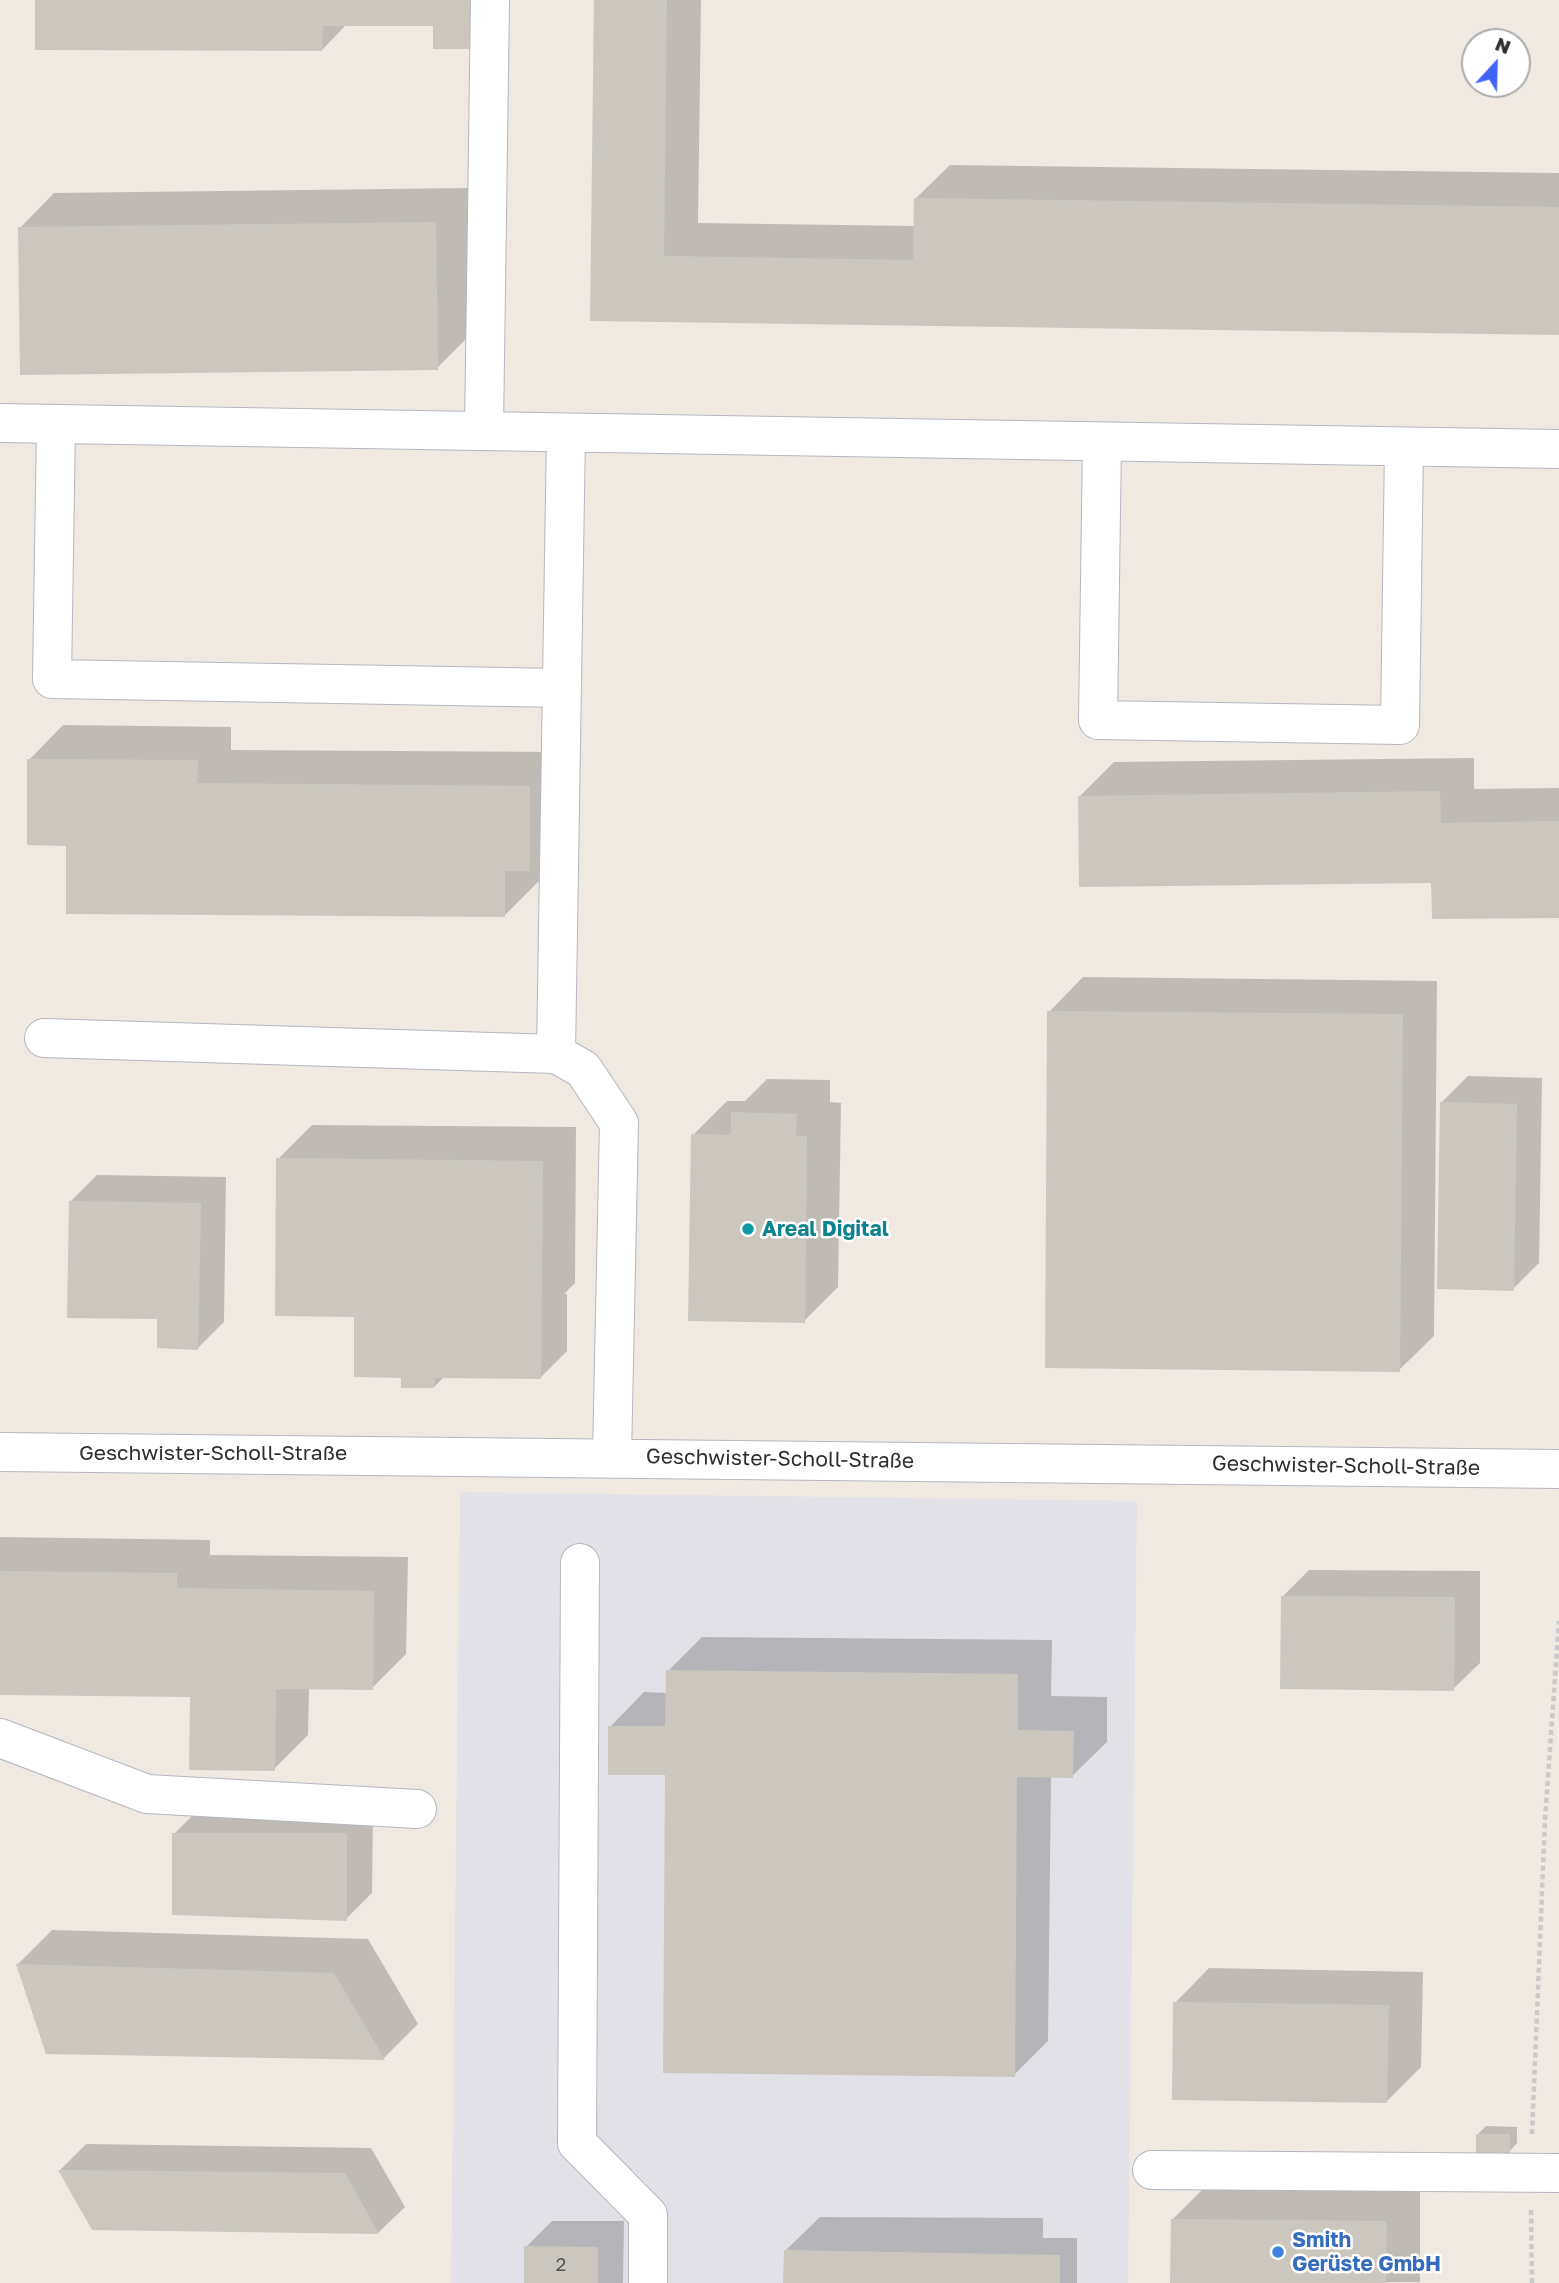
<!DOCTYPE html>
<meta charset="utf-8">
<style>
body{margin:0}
#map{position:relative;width:1559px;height:2283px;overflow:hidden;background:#efe9e1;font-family:"Golos Text",sans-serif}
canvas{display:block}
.north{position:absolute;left:1461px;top:28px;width:70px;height:70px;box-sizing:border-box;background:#fff;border:2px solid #ababab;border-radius:50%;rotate:22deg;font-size:19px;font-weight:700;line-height:28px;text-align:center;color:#2e2e2e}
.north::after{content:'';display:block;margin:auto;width:24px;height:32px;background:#4264fb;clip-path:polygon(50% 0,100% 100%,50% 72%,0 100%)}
</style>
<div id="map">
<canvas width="1559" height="2283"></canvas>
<div class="north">N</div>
</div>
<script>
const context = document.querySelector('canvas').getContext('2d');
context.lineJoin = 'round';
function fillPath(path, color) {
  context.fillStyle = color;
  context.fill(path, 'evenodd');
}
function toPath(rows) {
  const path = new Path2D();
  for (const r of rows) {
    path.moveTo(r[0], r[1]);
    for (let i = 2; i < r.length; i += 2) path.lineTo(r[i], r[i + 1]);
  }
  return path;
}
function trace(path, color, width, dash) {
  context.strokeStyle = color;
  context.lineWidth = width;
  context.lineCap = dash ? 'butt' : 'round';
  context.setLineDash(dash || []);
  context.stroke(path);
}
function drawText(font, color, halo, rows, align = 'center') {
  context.font = font + ' "Golos Text",sans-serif';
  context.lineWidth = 5;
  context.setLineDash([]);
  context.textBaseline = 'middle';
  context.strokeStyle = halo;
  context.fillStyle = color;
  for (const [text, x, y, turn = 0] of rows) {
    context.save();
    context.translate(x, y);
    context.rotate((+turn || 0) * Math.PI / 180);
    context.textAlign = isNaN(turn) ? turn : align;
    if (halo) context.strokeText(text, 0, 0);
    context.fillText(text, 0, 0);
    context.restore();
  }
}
const industrial = toPath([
 [460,1492,1137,1501,1128,2283,451,2283]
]);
const shadow = toPath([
 [37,0,510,0,510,13,476,48,435,25,347,24,322,50],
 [596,0,701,0,698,223,915,226,915,199,950,165,1559,173,1559,333,592,319],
 [469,188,471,334,437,368,20,228,54,193],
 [63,725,231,727,231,750,564,752,563,835,539,860,539,881,504,916,29,760],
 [1474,758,1474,789,1559,788,1559,916,1433,881,1079,797,1114,762],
 [1083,977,1437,981,1434,1336,1399,1370,1049,1012],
 [1468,1076,1542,1078,1539,1263,1513,1289,1441,1103],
 [767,1079,830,1080,830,1102,841,1103,838,1287,804,1321,693,1135,727,1101,745,1101],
 [312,1125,576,1127,575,1283,564,1294,567,1294,567,1351,541,1377,444,1377,434,1387,403,1376,356,1316,278,1159],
 [97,1175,226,1177,224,1322,198,1348,159,1318,71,1201],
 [0,1537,210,1540,210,1555,408,1557,406,1654,372,1688,309,1688,308,1735,274,1769,192,1696,0,1693],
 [1309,1570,1480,1571,1480,1663,1453,1689,1283,1596],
 [702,1637,1052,1640,1051,1696,1107,1697,1107,1742,1072,1776,1051,1776,1048,2041,1014,2075,610,1727,644,1692,667,1693,668,1671],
 [200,1808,373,1808,372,1893,346,1919,174,1834],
 [52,1930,368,1939,418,2024,384,2058,47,2053,18,1964],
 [1209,1968,1423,1972,1421,2067,1387,2101,1175,2003],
 [1486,2126,1517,2127,1517,2143,1509,2152,1478,2134],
 [86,2144,371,2148,405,2207,379,2232,93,2229,60,2170],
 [1207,2185,1420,2188,1420,2282,1172,2283,1172,2220],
 [820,2217,1043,2218,1043,2238,1077,2238,1077,2283,785,2283,785,2251],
 [552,2221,624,2221,623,2283,526,2283,526,2247]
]);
const building = toPath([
 [35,0,477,0,477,49,433,49,433,26,323,26,322,51,35,50],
 [594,0,667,0,664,256,913,260,914,198,1559,207,1559,335,590,321],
 [436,222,438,370,20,375,18,227],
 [27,759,198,760,197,783,530,786,530,871,505,871,505,917,66,914,66,846,27,845],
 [1440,791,1441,823,1559,821,1559,918,1432,919,1431,883,1079,887,1078,796],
 [1047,1011,1403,1014,1400,1372,1045,1368],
 [1440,1102,1517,1104,1514,1291,1437,1289],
 [731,1112,797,1114,796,1136,807,1136,805,1323,688,1321,691,1134,731,1135],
 [276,1158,543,1161,541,1379,435,1378,434,1388,401,1388,401,1378,354,1377,354,1317,275,1316],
 [69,1201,201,1203,198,1350,157,1348,157,1319,67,1318],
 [0,1571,177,1573,177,1588,374,1591,373,1690,276,1689,275,1771,189,1770,190,1697,0,1695],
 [1281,1596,1455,1597,1454,1691,1280,1689],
 [666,1670,1018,1674,1018,1730,1074,1731,1073,1778,1017,1777,1015,2077,663,2073,665,1775,608,1775,608,1726,665,1726],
 [172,1833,347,1833,347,1921,172,1915],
 [16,1964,334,1973,385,2060,46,2054],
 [1173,2002,1389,2005,1387,2103,1172,2100],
 [1476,2134,1510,2134,1510,2154,1476,2153],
 [58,2170,345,2173,379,2234,92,2230],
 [1171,2219,1387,2221,1386,2283,1170,2283],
 [524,2246,598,2247,598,2283,524,2283],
 [784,2250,1060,2255,1060,2283,783,2283]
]);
const path = toPath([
 [1532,2134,1545,1820,1559,1621],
 [1531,2210,1532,2283]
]);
const minor = toPath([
 [0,423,1559,449],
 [56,424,52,679,562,688],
 [484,431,490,0],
 [1102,442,1098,720,1400,725,1404,447],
 [44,1038,556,1054,583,1069,619,1123,612,1457],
 [556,1054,566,433],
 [0,1452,1559,1469],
 [580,1563,577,2143,648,2215,648,2283],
 [0,1738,147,1794,417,1809],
 [1152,2170,1559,2173]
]);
const markers = [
 [748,1229,7,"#0f9aa8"],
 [1278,2252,7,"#3f7fe0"]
];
const numberNames = [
 ["2",561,2265]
];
const cultureNames = [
 ["Areal Digital",762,1229]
];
const streetNames = [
 ["Geschwister-Scholl-Straße",213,1453],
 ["Geschwister-Scholl-Straße",780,1459,1],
 ["Geschwister-Scholl-Straße",1346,1466,1]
];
const shopNames = [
 ["Smith",1292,2240],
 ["Gerüste GmbH",1292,2264]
];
fillPath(industrial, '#e3e1e8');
fillPath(shadow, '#0003');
fillPath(building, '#cbc7bf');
trace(minor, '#b4b7c1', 40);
trace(path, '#c9c9c9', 4.5, [5, 3.5]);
trace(minor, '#fff', 38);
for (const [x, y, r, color] of markers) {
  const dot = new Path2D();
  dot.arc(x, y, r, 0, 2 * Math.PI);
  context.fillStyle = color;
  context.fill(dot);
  trace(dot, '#fff', 2.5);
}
drawText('18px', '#555452', null, numberNames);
drawText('bold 21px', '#0d838f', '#fff', cultureNames, 'left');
drawText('21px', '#2e2e2e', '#fff', streetNames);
drawText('bold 21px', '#366cbe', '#fff', shopNames, 'left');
</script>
